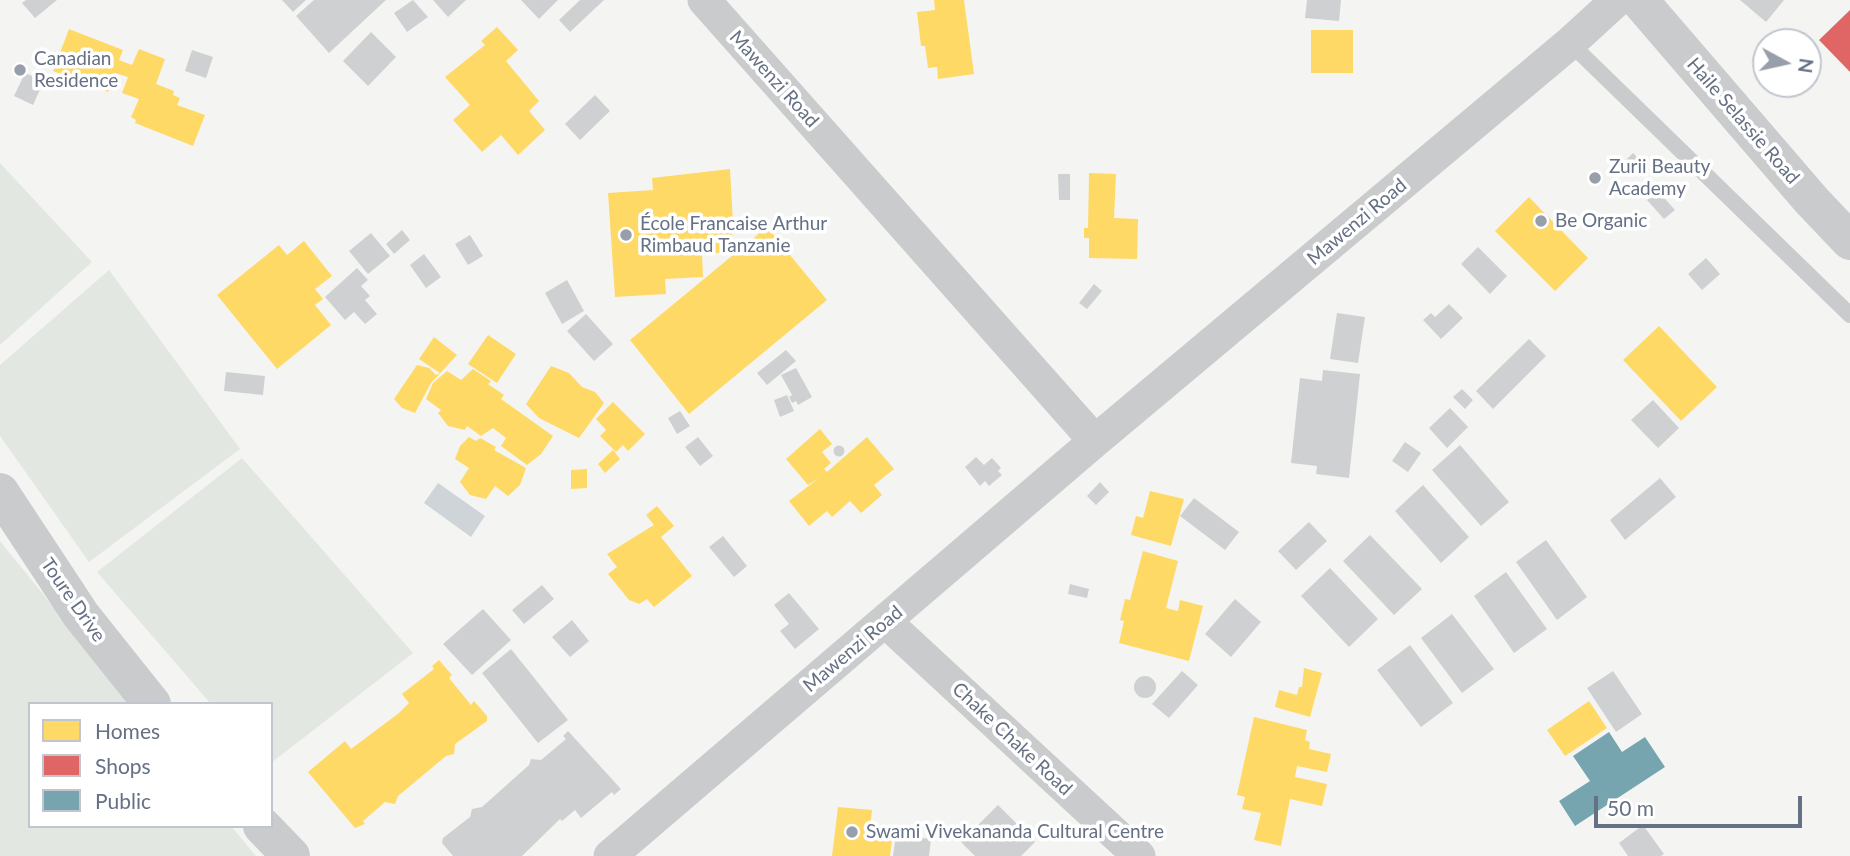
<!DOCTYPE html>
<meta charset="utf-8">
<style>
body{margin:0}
#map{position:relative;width:1850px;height:856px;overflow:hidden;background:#f4f5f3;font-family:Lato,sans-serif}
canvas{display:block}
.legend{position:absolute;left:28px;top:702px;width:245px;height:126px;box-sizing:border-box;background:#fff;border:2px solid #c1c6ce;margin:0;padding:9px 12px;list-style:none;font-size:21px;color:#657084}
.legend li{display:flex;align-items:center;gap:14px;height:35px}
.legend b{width:35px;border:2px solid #c1c6ce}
.north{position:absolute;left:1752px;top:28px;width:70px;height:70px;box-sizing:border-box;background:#fff;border:2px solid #c1c6ce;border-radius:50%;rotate:98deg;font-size:19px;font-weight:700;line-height:28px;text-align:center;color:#657084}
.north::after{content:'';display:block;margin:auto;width:24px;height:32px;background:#979fab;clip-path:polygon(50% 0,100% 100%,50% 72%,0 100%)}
.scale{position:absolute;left:1594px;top:796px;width:208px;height:32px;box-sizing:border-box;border:4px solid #657084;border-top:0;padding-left:9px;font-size:21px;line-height:24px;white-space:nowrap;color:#657084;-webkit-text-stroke:5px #fff;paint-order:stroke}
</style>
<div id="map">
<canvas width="1850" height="856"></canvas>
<ul class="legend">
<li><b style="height:19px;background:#ffd966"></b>Homes</li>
<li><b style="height:19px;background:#e06666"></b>Shops</li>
<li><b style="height:19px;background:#76a5af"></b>Public</li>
</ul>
<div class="north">N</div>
<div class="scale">50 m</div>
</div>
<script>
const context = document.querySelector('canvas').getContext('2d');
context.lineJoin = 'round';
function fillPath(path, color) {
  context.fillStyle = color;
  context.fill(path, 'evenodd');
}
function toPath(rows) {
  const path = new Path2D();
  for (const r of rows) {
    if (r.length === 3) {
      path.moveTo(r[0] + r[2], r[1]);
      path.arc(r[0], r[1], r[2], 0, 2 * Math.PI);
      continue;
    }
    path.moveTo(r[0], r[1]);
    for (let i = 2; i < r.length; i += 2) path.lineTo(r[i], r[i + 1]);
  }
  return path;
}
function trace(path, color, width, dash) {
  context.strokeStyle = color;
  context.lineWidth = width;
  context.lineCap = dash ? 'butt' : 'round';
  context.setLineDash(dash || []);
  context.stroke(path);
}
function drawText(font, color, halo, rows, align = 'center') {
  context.font = font + ' Lato,sans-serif';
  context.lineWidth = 7;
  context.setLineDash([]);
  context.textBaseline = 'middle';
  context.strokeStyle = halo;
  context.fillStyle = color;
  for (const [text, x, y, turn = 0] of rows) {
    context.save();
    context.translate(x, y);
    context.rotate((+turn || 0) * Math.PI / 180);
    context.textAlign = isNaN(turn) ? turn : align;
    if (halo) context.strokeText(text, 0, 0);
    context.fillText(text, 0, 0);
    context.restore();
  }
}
const green = toPath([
 [0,163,92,262,0,345],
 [109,270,240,449,89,562,0,436,0,365],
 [242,458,413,653,271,763,271,704,211,704,97,572],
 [0,541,132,704,30,704,30,826,231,826,256,856,0,856]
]);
const water = toPath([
 [438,483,485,516,471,537,424,503]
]);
const homes = toPath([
 [934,0,964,0,974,74,938,79,937,67,928,68,925,46,921,46,917,12,935,10],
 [497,27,518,50,506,61,539,101,529,111,545,130,518,155,501,135,482,152,453,120,470,105,445,77,485,45,481,41],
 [69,29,123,50,119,60,132,65,139,49,165,59,156,84,174,91,173,95,180,98,177,105,205,115,193,146,135,123,136,120,131,117,139,99,122,93,128,77,115,73,108,92,53,71],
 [1311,30,1353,30,1353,73,1311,73],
 [730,169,733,223,695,226,696,233,732,230,733,252,702,254,703,277,665,279,666,294,615,297,608,193,653,190,652,178],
 [1089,173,1116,174,1114,218,1138,219,1137,259,1089,258,1089,238,1084,238,1084,228,1088,228],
 [1529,197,1588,258,1555,291,1495,231],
 [767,227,827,300,689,414,630,340],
 [304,241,332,276,315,289,323,299,315,305,331,325,277,369,217,295,279,245,287,255],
 [1659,326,1717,387,1681,421,1623,360],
 [488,335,516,354,497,383,468,364],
 [434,337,457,355,431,383,415,413,402,408,394,399,417,365,429,368,436,375,440,373,419,359],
 [551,366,569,373,582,387,595,392,604,403,579,438,539,418,526,404],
 [473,369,491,381,488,384,504,395,501,399,553,436,541,454,527,465,501,446,506,438,493,428,481,436,467,426,465,430,448,426,438,413,441,410,426,399,433,383,447,371,461,380],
 [613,402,645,434,628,451,623,445,616,452,600,436,606,430,596,419],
 [820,429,832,444,822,452,831,463,824,469,827,472,867,437,894,469,874,485,882,495,861,513,850,501,832,517,827,511,809,526,789,501,819,478,808,485,786,459],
 [469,437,476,441,480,438,496,447,494,450,526,468,520,485,508,496,495,486,486,499,470,495,460,482,469,468,455,459,460,446],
 [613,450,620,459,605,473,598,464],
 [587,469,587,488,571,489,571,470],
 [1150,491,1184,499,1171,546,1131,535,1136,516,1143,518],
 [657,506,674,526,661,537,692,576,654,607,647,599,639,604,629,600,608,574,617,567,607,554,654,525,646,515],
 [1143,551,1178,561,1166,608,1178,611,1180,600,1203,606,1189,661,1119,643,1124,621,1120,620,1125,599,1130,600],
 [439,660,452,675,449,678,471,705,474,701,487,716,487,721,455,744,454,754,446,756,398,796,395,804,385,802,363,821,365,824,355,828,308,772,345,741,351,749,399,713,409,703,402,694,434,669,432,666],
 [1304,668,1322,673,1310,717,1275,707,1279,690,1297,695,1299,687,1302,687],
 [1589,701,1607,728,1565,756,1547,730],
 [1254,717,1307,730,1305,740,1310,742,1309,749,1331,754,1327,772,1297,766,1295,777,1327,784,1322,806,1290,799,1281,846,1254,840,1261,813,1242,809,1245,797,1237,795],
 [838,807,872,810,870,829,893,832,890,856,832,856]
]);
const shops = toPath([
 [1850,10,1850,72,1819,40]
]);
const public = toPath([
 [1609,732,1622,752,1645,737,1665,767,1575,826,1559,801,1590,781,1573,756]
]);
const building = toPath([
 [26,0,57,0,35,18,22,3],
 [282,0,306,0,293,12],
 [314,0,386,0,329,53,296,16],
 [413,0,428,17,407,32,394,13],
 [433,0,466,0,448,17],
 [521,0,558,0,539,19],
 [580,0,604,0,570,32,559,20],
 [1307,0,1341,0,1339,21,1305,18],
 [1740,0,1784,0,1766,22],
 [371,32,396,57,368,86,343,61],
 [192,50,213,57,206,78,185,71],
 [25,73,44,81,33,105,14,96],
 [595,95,610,111,580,140,565,124],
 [1633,153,1649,169,1641,177,1625,161],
 [1058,174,1070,174,1070,200,1059,200],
 [1658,191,1675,210,1664,219,1647,200],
 [402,230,410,240,394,254,386,244],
 [371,233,390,256,368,274,349,251],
 [470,235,483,256,468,265,455,244],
 [1478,247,1507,276,1490,294,1461,264],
 [424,254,441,277,426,288,410,265],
 [1706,258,1720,274,1702,290,1688,274],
 [357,268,368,280,361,286,370,296,365,300,377,314,365,324,354,312,345,320,325,297],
 [567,280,584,311,562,324,545,293],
 [1094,284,1102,291,1087,309,1079,303],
 [1449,304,1463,318,1441,339,1423,320,1431,313,1435,317],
 [1337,313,1365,317,1358,363,1330,359],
 [586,314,613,344,594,361,567,331],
 [1529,339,1546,356,1493,409,1476,391],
 [786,350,796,361,767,385,757,373],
 [796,368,812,397,798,405,796,401,792,403,789,397,792,395,781,375],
 [1323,370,1360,374,1349,478,1316,474,1317,466,1291,463,1300,378,1322,381],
 [226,372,265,376,263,395,224,391],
 [1462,389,1473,400,1465,409,1453,397],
 [787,395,794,411,780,417,774,400],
 [1653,400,1679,428,1658,448,1631,420],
 [1450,408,1468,427,1447,448,1429,428],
 [680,411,690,426,677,434,668,418],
 [698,437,713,456,700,466,685,447],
 [1405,442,1421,453,1408,472,1392,461],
 [1460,445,1509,502,1481,526,1432,470],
 [839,451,5.5],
 [976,457,984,465,992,458,1001,468,998,471,1002,475,989,486,985,481,980,486,965,467],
 [1660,478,1676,497,1625,540,1610,520],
 [1100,482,1109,492,1096,505,1087,496],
 [1423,485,1469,537,1441,563,1395,511],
 [1194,498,1239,532,1225,550,1180,516],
 [1309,522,1327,541,1296,570,1278,551],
 [1370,535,1422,589,1394,615,1343,561],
 [723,536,747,566,734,577,709,547],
 [1546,540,1587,597,1557,620,1516,562],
 [1330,568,1378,619,1349,647,1301,596],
 [1506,572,1547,629,1514,653,1474,596],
 [1070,584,1089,589,1087,598,1068,594],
 [542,585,554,599,524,624,512,610],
 [789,593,819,629,795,649,780,631,789,624,774,605],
 [1235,599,1261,622,1231,657,1205,634],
 [483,609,511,640,472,675,443,644],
 [1452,614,1494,669,1462,693,1421,638],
 [572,620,589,641,570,657,552,637],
 [1410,645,1453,703,1421,727,1377,670],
 [511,649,568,720,538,743,482,673],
 [1182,671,1198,685,1169,718,1152,704],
 [1613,671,1642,714,1616,732,1587,688],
 [1145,687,11],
 [568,731,621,789,614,795,612,792,581,818,575,810,562,821,560,819,522,856,453,856,442,843,443,838,470,817,472,809,482,807,529,765,531,759,541,760,566,739,563,736],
 [998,805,1035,842,1021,856,975,856,961,842],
 [1643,825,1664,854,1661,856,1628,856,1619,843],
 [896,834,931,839,929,856,893,856]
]);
const service = toPath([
 [1570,43,1850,315]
]);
const minor = toPath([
 [704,0,1095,441],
 [886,622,1139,856],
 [610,856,1095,441,1570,43,1617,0]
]);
const tertiary = toPath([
 [1639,0,1812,201,1850,241],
 [0,492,81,615,152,704],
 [262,826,291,856]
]);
const markers = [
 [20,70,7,"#979fab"],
 [1595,178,7,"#979fab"],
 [1541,221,7,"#979fab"],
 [626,235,7,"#979fab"],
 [852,832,7,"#979fab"]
];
const poiNames = [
 ["Canadian",34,59],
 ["Residence",34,81],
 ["Zurii Beauty",1609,167],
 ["Academy",1609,189],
 ["Be Organic",1555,221],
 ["École Francaise Arthur",640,224],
 ["Rimbaud Tanzanie",640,246],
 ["Swami Vivekananda Cultural Centre",866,832]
];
const streetNames = [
 ["Mawenzi Road",774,79,48],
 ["Haile Selassie Road",1743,121,49],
 ["Mawenzi Road",1357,222,-40],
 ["Toure Drive",73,600,55],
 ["Mawenzi Road",853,649,-40],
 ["Chake Chake Road",1012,739,43]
];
fillPath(green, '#e2e7e1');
fillPath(water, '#ced4d8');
fillPath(homes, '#ffd966');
fillPath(shops, '#e06666');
fillPath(public, '#76a5af');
fillPath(building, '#cfd0d1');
trace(service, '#cacbcd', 16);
trace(minor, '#cacbcd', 33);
trace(tertiary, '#cacbcd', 38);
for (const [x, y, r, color] of markers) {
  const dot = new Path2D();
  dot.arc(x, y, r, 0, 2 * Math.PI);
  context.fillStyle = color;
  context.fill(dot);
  trace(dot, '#fff', 2.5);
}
drawText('19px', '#657084', '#fff', poiNames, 'left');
drawText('19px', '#657084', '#fff', streetNames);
</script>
